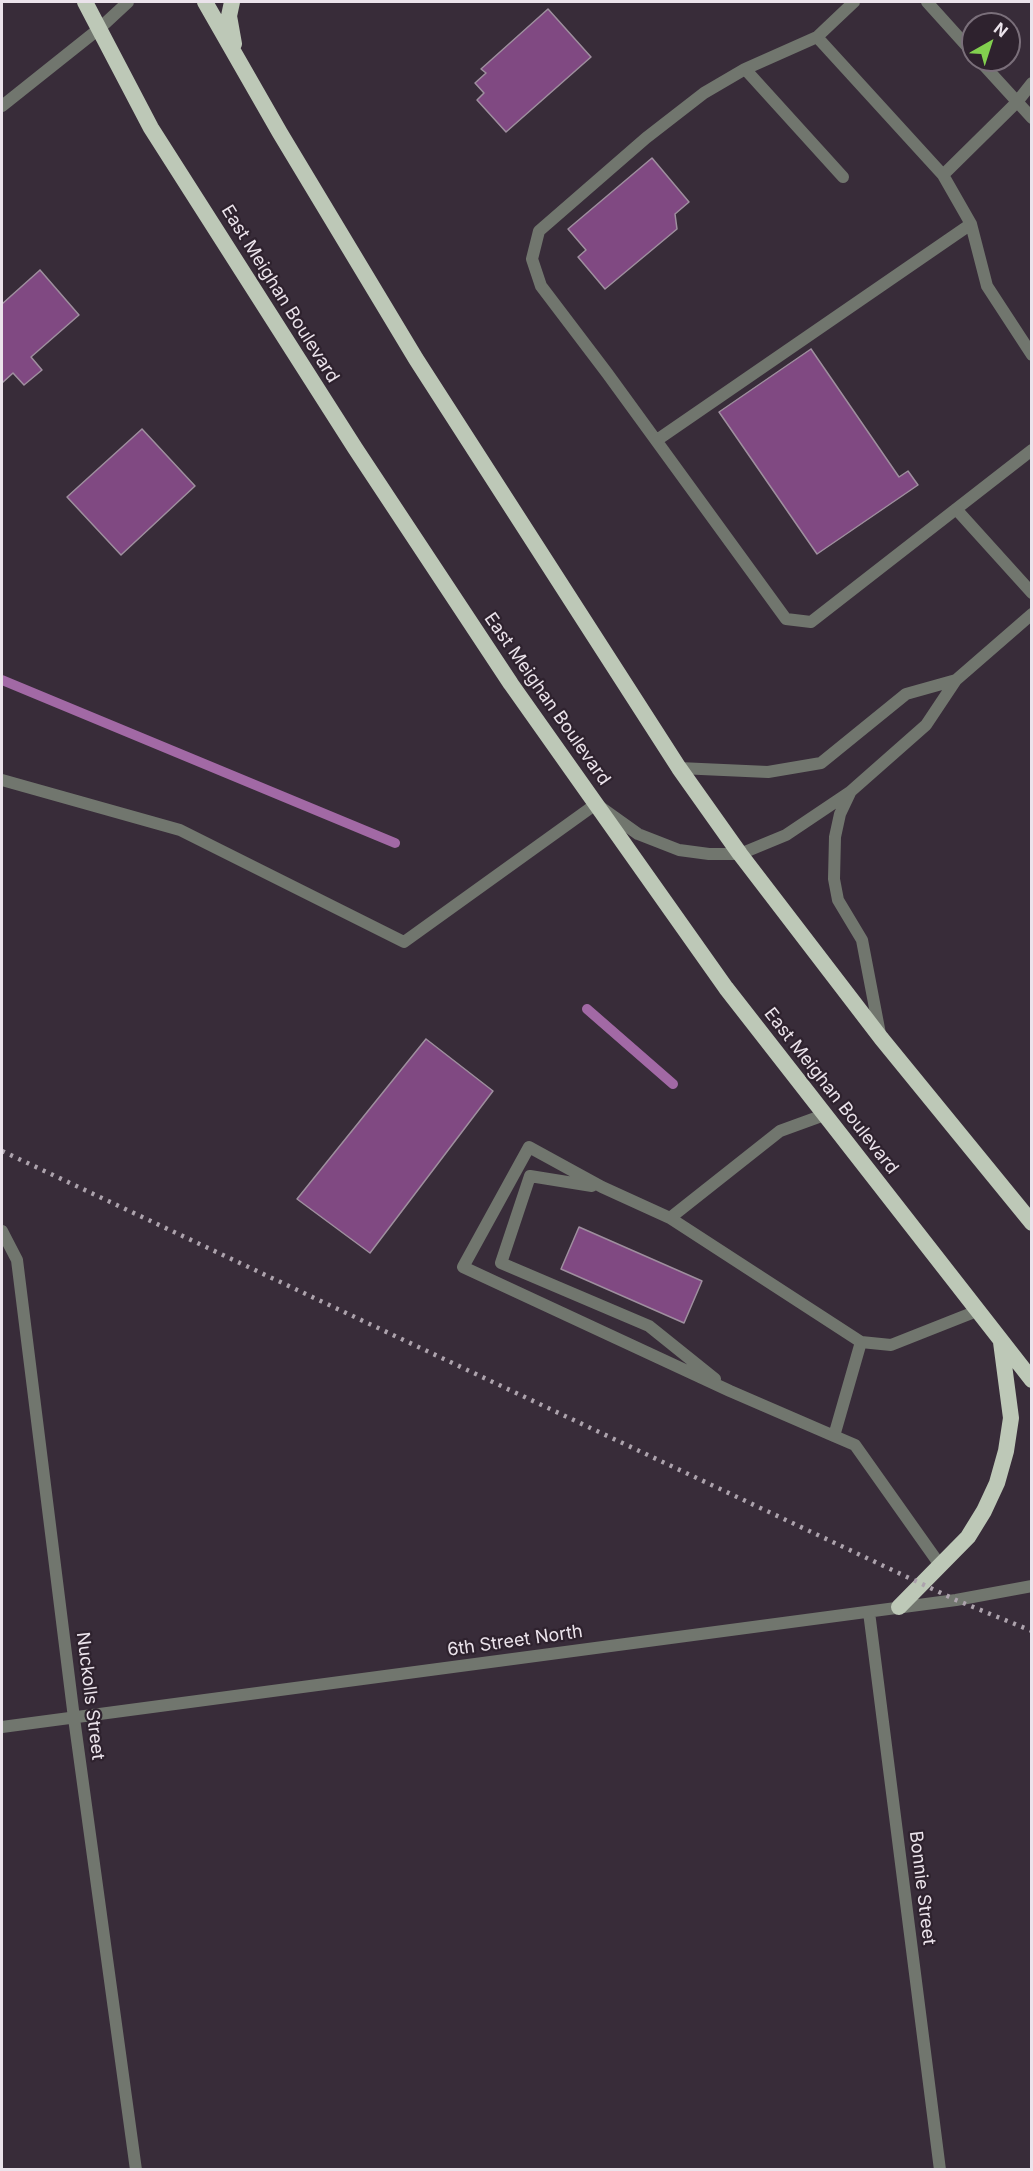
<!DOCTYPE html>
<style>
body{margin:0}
#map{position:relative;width:1033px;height:2171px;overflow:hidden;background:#382c39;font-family:Inter,sans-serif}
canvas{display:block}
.frame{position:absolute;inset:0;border:3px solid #ebe3eb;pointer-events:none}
.north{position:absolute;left:961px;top:12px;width:60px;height:60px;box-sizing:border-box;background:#2e222e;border:2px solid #7a6f7a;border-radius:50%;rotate:39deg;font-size:16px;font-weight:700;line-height:24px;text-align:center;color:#ebe3eb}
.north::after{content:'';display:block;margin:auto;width:21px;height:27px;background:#82d04f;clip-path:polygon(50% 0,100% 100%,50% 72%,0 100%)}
</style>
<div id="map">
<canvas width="1033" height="2171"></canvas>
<div class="frame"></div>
<div class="north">N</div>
</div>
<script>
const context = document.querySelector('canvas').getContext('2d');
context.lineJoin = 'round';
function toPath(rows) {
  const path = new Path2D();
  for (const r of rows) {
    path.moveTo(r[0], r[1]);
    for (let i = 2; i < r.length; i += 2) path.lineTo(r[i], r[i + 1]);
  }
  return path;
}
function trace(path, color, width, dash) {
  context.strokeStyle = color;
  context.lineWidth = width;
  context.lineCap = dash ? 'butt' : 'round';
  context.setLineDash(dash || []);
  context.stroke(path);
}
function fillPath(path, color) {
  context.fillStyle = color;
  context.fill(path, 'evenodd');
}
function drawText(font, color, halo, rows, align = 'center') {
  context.font = font + ' Inter,sans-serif';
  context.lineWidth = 4.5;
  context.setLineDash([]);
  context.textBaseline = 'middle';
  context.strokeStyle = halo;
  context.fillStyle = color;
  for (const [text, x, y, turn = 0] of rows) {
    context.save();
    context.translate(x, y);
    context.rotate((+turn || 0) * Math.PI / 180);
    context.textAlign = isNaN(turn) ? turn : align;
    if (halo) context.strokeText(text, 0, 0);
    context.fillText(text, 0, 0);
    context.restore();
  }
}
const stream = toPath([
 [2,680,395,843],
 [587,1009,673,1084]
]);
const building = toPath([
 [548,9,591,57,506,132,477,100,484,93,475,83,486,73,481,69,548,9],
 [652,158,689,202,675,214,677,229,605,289,578,257,586,250,568,229,652,158],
 [40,270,79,315,31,357,42,370,24,385,13,373,2,383,2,304,40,270],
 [811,349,899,477,908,471,918,485,817,554,719,412,811,349],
 [142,429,195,486,121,555,67,497,142,429],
 [426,1039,493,1091,370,1253,297,1199,426,1039],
 [579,1227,702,1281,684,1323,561,1269,579,1227]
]);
const service = toPath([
 [854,2,817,37,745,69,704,93,646,138,539,231,532,259,541,286,607,373,786,619,811,622,1032,450],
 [927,2,973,53],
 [817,37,943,175],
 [979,60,1032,118],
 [745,69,843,177],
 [1032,83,1017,102,943,175,971,224,987,286,1032,355],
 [2,106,100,28],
 [657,440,971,224],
 [956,509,1032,593],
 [679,768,768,772,821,763,906,694,956,680],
 [2,780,180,830,404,942,596,804,638,834,679,850,709,854,740,854,786,835,850,792,926,725,956,680,1032,614],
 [850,793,840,814,835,837,834,879,838,900,862,940,880,1034],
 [592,1186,530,1176,501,1263,649,1326,715,1379],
 [670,1218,780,1131,824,1115],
 [861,1342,834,1436,730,1391,463,1267,529,1147,602,1187,670,1218,861,1342,891,1345,977,1311],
 [834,1436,855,1445,940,1565]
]);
const minor = toPath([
 [100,28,128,2],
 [2,1231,17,1260,74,1718,136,2170],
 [869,1612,940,2170],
 [2,1727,956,1600,1032,1586]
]);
const trunk = toPath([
 [85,2,151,128,355,448,511,684,726,988,1032,1380],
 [205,2,280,133,416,359,679,768,740,854,881,1038,1032,1223],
 [232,2,229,16,234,44],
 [899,1607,968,1537,984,1511,997,1483,1006,1451,1011,1418,1001,1342]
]);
const rail = toPath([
 [2,1151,956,1600,1032,1631]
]);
const streetNames = [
 ["East Meighan Boulevard",280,294,58],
 ["East Meighan Boulevard",547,699,55],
 ["East Meighan Boulevard",831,1091,52],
 ["6th Street North",515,1641,-8],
 ["Nuckolls Street",90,1696,83],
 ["Bonnie Street",922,1888,83]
];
trace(stream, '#a269a5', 10);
fillPath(building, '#804982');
trace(building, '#9f8f9f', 1.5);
trace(service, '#71766e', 12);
trace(minor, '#71766e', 12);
trace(trunk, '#bdc8b7', 16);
trace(rail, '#ada3ad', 4.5, [3, 6]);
drawText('18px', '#ebe3eb', '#2e222e', streetNames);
</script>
